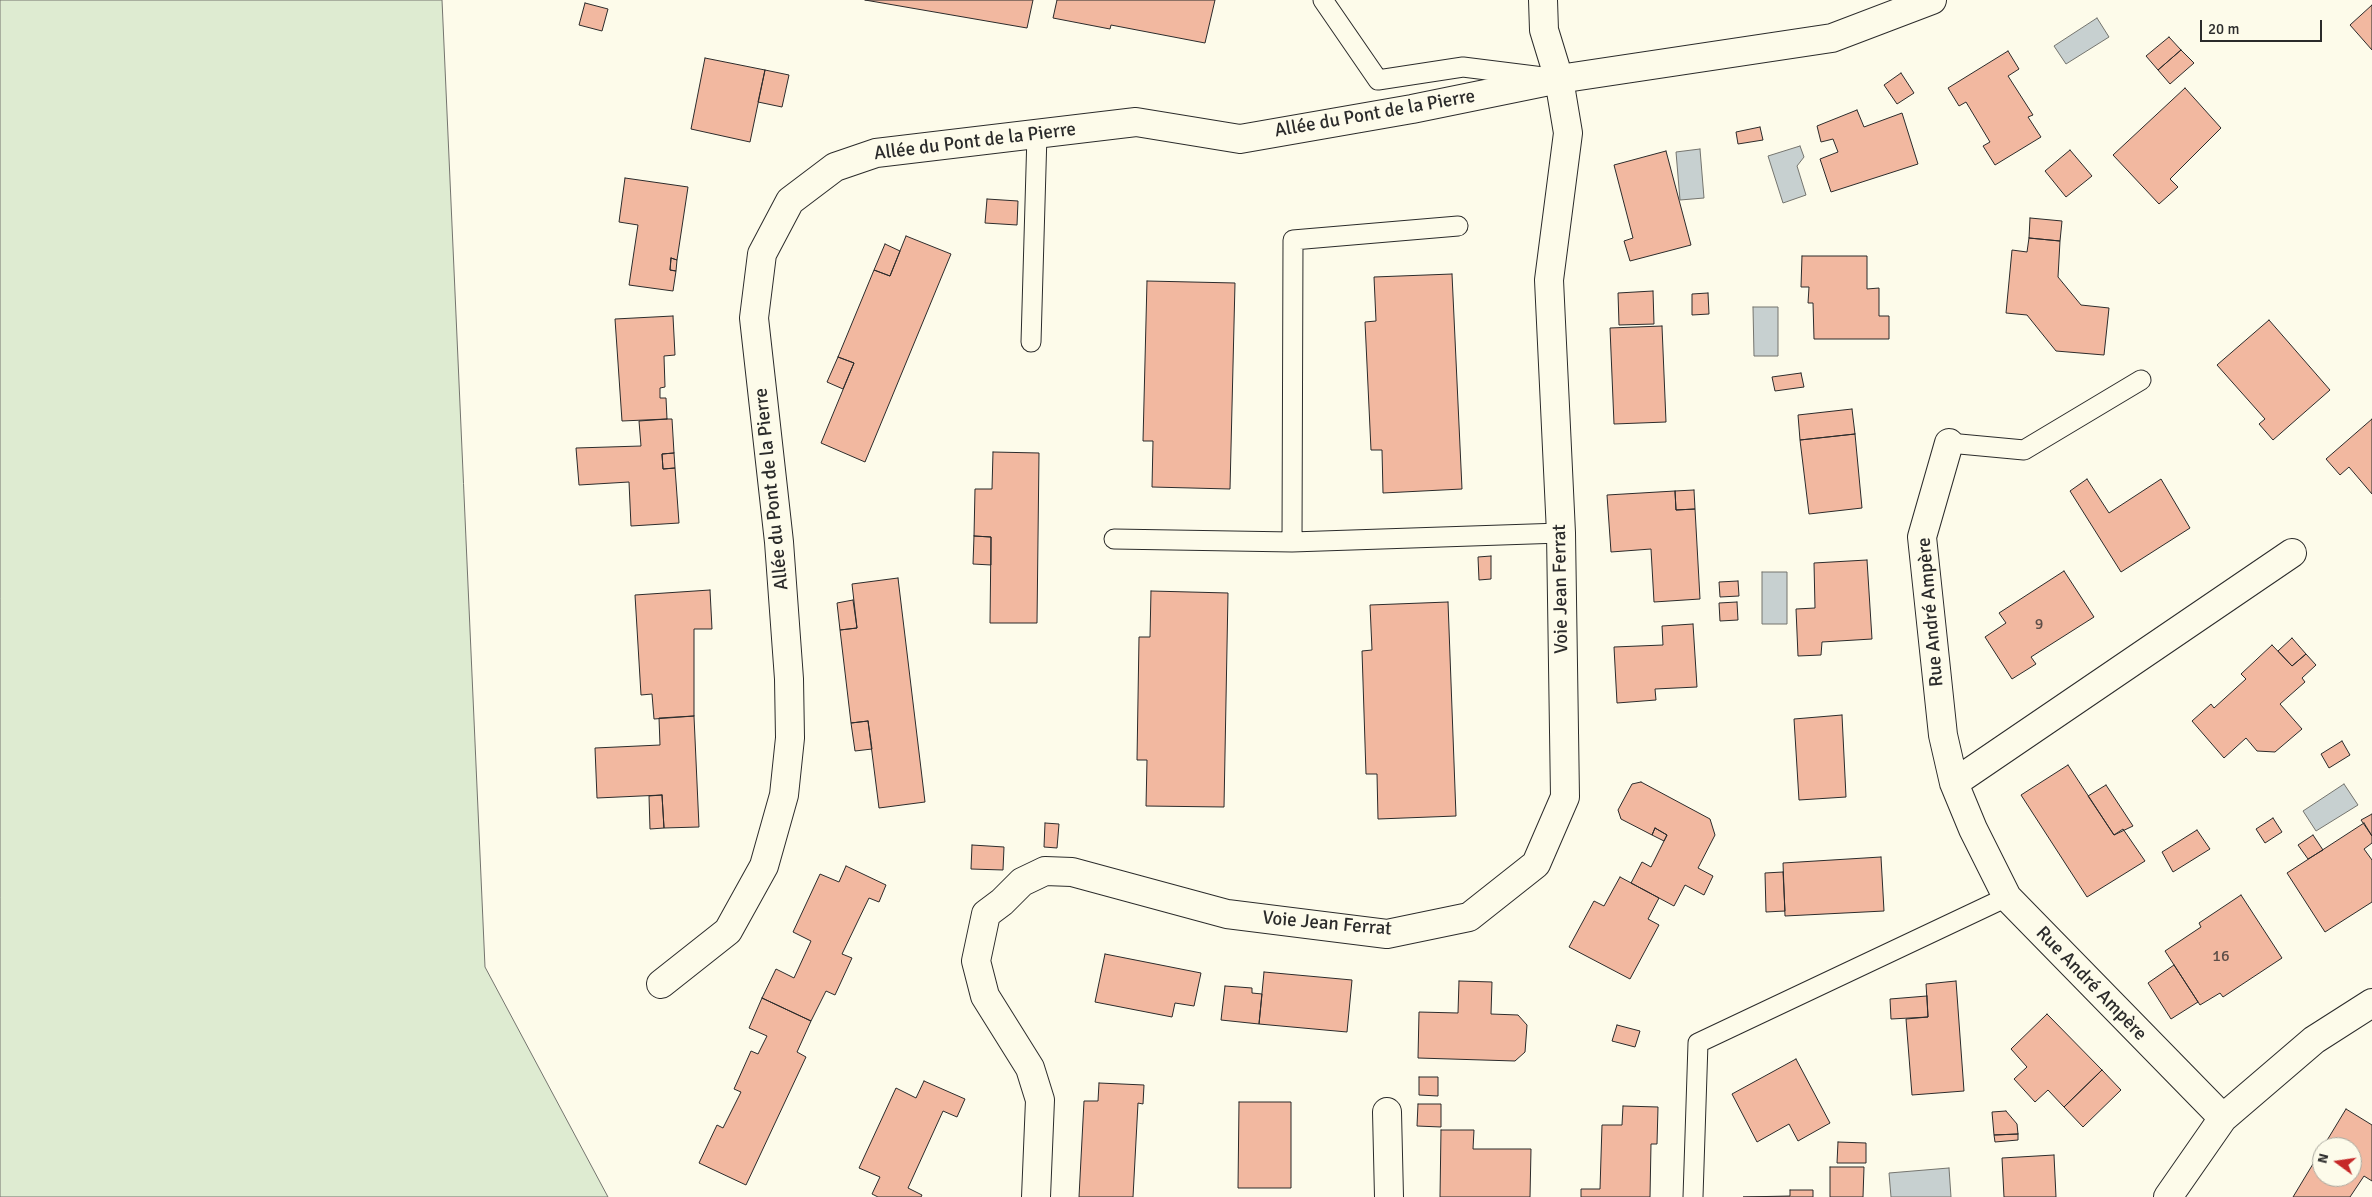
<!DOCTYPE html>
<meta charset="utf-8">
<style>
body{margin:0}
#map{position:relative;width:2372px;height:1197px;overflow:hidden;background:#fdfbea;font-family:Signika,sans-serif}
canvas{display:block}
.north{position:absolute;left:2312px;top:1137px;width:50px;height:50px;box-sizing:border-box;background:#fdfbea;border:1px solid #a9a89e;border-radius:50%;rotate:284deg;font-size:14px;font-weight:700;line-height:20px;text-align:center;color:#2b2b2b}
.north::after{content:'';display:block;margin:auto;width:18px;height:22px;background:#c62828;clip-path:polygon(50% 0,100% 100%,50% 72%,0 100%)}
.scale{position:absolute;left:2200px;top:20px;width:122px;height:22px;box-sizing:border-box;border:2px solid #2b2b2b;border-top:0;padding-left:6px;font-size:15px;line-height:18px;white-space:nowrap;color:#2b2b2b;-webkit-text-stroke:4px #fdfbea;paint-order:stroke}
</style>
<div id="map">
<canvas width="2372" height="1197"></canvas>
<div class="north">N</div>
<div class="scale">20 m</div>
</div>
<script>
const context = document.querySelector('canvas').getContext('2d');
context.lineJoin = 'round';
function fillPath(path, color) {
  context.fillStyle = color;
  context.fill(path, 'evenodd');
}
function toPath(rows) {
  const path = new Path2D();
  for (const r of rows) {
    path.moveTo(r[0], r[1]);
    for (let i = 2; i < r.length; i += 2) path.lineTo(r[i], r[i + 1]);
  }
  return path;
}
function trace(path, color, width, dash) {
  context.strokeStyle = color;
  context.lineWidth = width;
  context.lineCap = dash ? 'butt' : 'round';
  context.setLineDash(dash || []);
  context.stroke(path);
}
function drawText(font, color, halo, rows, align = 'center') {
  context.font = font + ' Signika,sans-serif';
  context.lineWidth = 4;
  context.setLineDash([]);
  context.textBaseline = 'middle';
  context.strokeStyle = halo;
  context.fillStyle = color;
  for (const [text, x, y, turn = 0] of rows) {
    context.save();
    context.translate(x, y);
    context.rotate((+turn || 0) * Math.PI / 180);
    context.textAlign = isNaN(turn) ? turn : align;
    if (halo) context.strokeText(text, 0, 0);
    context.fillText(text, 0, 0);
    context.restore();
  }
}
const green = toPath([
 [0,0,442,0,485,967,608,1197,0,1197,0,0]
]);
const water = toPath([
 [2097,18,2109,37,2066,64,2054,46,2097,18],
 [1800,146,1804,157,1797,166,1806,195,1783,203,1768,156,1800,146],
 [1700,149,1704,198,1680,200,1676,152,1700,149],
 [1753,307,1778,307,1778,356,1754,356,1753,307],
 [1762,572,1787,572,1787,624,1762,624,1762,572],
 [2344,784,2358,805,2316,831,2303,811,2344,784],
 [1949,1168,1951,1197,1891,1197,1889,1173,1949,1168]
]);
const building = toPath([
 [865,0,1033,0,1027,28,865,0],
 [1057,0,1215,0,1205,43,1111,25,1110,29,1053,18,1057,0],
 [585,3,608,9,602,31,579,25,585,3],
 [2372,5,2372,50,2350,25,2372,5],
 [2169,37,2181,50,2158,70,2146,56,2169,37],
 [2181,50,2194,63,2170,84,2158,70,2181,50],
 [2008,51,2019,69,2008,76,2033,115,2028,117,2041,137,1995,165,1983,146,1990,142,1966,102,1959,106,1948,88,2008,51],
 [705,58,765,70,750,142,691,129,705,58],
 [765,70,789,75,782,107,758,102,765,70],
 [1901,73,1914,93,1897,104,1884,85,1901,73],
 [2185,88,2221,128,2170,179,2178,187,2159,204,2113,155,2185,88],
 [1857,110,1864,127,1902,113,1918,164,1831,192,1820,159,1838,152,1833,139,1821,142,1817,126,1857,110],
 [1760,127,1763,140,1738,144,1736,132,1760,127],
 [2070,150,2092,176,2066,197,2045,171,2070,150],
 [1666,151,1691,245,1630,261,1624,241,1633,238,1614,165,1666,151],
 [625,178,688,187,677,260,671,258,670,270,676,271,673,291,629,285,638,225,619,222,625,178],
 [987,199,1018,201,1017,225,985,223,987,199],
 [2030,218,2062,221,2060,241,2029,238,2030,218],
 [906,236,951,254,865,462,821,443,854,363,838,357,874,270,890,276,906,236],
 [2029,238,2060,241,2058,277,2081,305,2109,308,2104,355,2056,351,2027,315,2006,313,2012,250,2027,252,2029,238],
 [885,244,900,251,890,276,874,270,885,244],
 [1802,256,1867,256,1867,289,1879,288,1879,316,1889,316,1889,339,1814,339,1813,303,1808,303,1809,287,1801,287,1802,256],
 [671,258,677,260,676,271,670,270,671,258],
 [1452,274,1462,489,1383,493,1382,450,1371,450,1365,322,1376,321,1374,277,1452,274],
 [1147,281,1235,283,1230,489,1152,487,1153,441,1143,441,1147,281],
 [1653,291,1654,324,1619,325,1618,293,1653,291],
 [1708,293,1709,314,1692,315,1692,294,1708,293],
 [673,316,675,355,664,356,665,387,660,388,660,398,666,398,667,419,622,421,615,319,673,316],
 [2269,320,2330,390,2273,440,2259,424,2265,419,2217,365,2269,320],
 [1662,326,1666,422,1614,424,1610,328,1662,326],
 [838,357,854,363,843,389,827,382,838,357],
 [1801,373,1804,387,1775,391,1772,377,1801,373],
 [1852,409,1855,434,1800,440,1798,415,1852,409],
 [667,419,672,419,674,453,662,454,663,469,675,468,679,523,631,526,629,482,579,485,576,448,641,446,639,421,667,419],
 [2372,419,2372,494,2349,467,2340,475,2326,459,2372,419],
 [1855,434,1862,508,1809,514,1800,440,1855,434],
 [993,452,1039,453,1037,623,990,623,991,537,974,536,975,489,992,489,993,452],
 [674,453,675,468,663,469,662,454,674,453],
 [2087,479,2109,513,2161,479,2190,528,2121,572,2070,491,2087,479],
 [1694,490,1695,509,1676,510,1675,491,1694,490],
 [1675,491,1676,510,1695,509,1700,599,1654,602,1651,549,1611,552,1607,495,1675,491],
 [974,536,991,537,991,565,973,564,974,536],
 [1491,556,1491,579,1479,580,1478,557,1491,556],
 [1867,560,1872,639,1822,642,1821,655,1798,656,1796,609,1815,608,1814,563,1867,560],
 [2064,571,2094,617,2031,657,2036,664,2012,679,1985,637,2006,623,1999,613,2064,571],
 [898,578,925,802,879,808,868,721,851,723,840,630,857,628,852,584,898,578],
 [1738,581,1739,596,1720,597,1719,582,1738,581],
 [710,590,712,629,694,629,694,716,654,719,652,694,641,695,635,595,710,590],
 [1151,591,1228,593,1224,807,1146,806,1147,760,1137,760,1139,637,1150,637,1151,591],
 [853,600,857,628,840,630,837,603,853,600],
 [1448,602,1456,816,1378,819,1377,774,1366,774,1362,651,1372,650,1370,605,1448,602],
 [1737,602,1738,620,1720,621,1719,603,1737,602],
 [1693,624,1697,687,1655,689,1656,700,1617,703,1614,647,1663,645,1662,626,1693,624],
 [2292,638,2306,654,2292,666,2278,651,2292,638],
 [2272,645,2292,666,2306,654,2316,665,2302,678,2305,682,2280,704,2302,729,2275,752,2257,751,2246,738,2224,758,2192,721,2211,704,2214,708,2246,679,2241,674,2272,645],
 [1842,715,1846,797,1799,800,1794,719,1842,715],
 [694,716,699,827,664,828,662,795,597,798,595,748,660,745,659,718,694,716],
 [868,721,872,749,855,751,851,723,868,721],
 [2342,741,2350,755,2329,768,2321,754,2342,741],
 [2068,765,2114,835,2123,829,2145,861,2087,897,2021,795,2068,765],
 [1641,782,1710,819,1715,835,1698,868,1713,876,1704,895,1685,885,1674,906,1631,883,1642,862,1651,867,1667,835,1655,828,1652,835,1621,819,1618,810,1632,784,1641,782],
 [2106,785,2133,826,2114,835,2088,796,2106,785],
 [662,795,664,828,650,829,649,796,662,795],
 [2372,814,2372,836,2361,820,2372,814],
 [2273,818,2282,832,2265,843,2256,829,2273,818],
 [1045,823,1059,824,1057,848,1044,847,1045,823],
 [2364,823,2372,836,2372,843,2364,849,2372,860,2372,902,2325,932,2287,873,2364,823],
 [1655,828,1667,835,1664,841,1652,835,1655,828],
 [2197,830,2210,849,2173,872,2162,852,2197,830],
 [2313,835,2323,850,2308,859,2298,845,2313,835],
 [972,845,1004,847,1003,870,971,869,972,845],
 [1881,857,1884,911,1785,916,1783,863,1881,857],
 [846,866,886,885,879,902,869,898,842,954,852,958,835,995,826,991,811,1021,762,998,776,969,794,978,811,941,793,932,820,874,839,882,846,866],
 [1783,872,1785,911,1766,912,1765,873,1783,872],
 [1620,877,1659,898,1648,919,1659,925,1630,979,1569,947,1594,901,1604,906,1620,877],
 [2241,895,2282,958,2223,997,2220,993,2200,1005,2165,951,2201,927,2199,923,2241,895],
 [1105,954,1201,973,1194,1006,1175,1003,1172,1017,1095,1002,1105,954],
 [2174,965,2198,1002,2171,1019,2148,983,2174,965],
 [1264,972,1352,980,1347,1032,1259,1024,1264,972],
 [1459,981,1492,982,1491,1014,1518,1015,1527,1025,1525,1052,1515,1061,1418,1058,1419,1012,1458,1013,1459,981],
 [1956,981,1964,1091,1912,1095,1906,1019,1928,1017,1926,984,1956,981],
 [1225,986,1252,988,1252,993,1262,994,1259,1024,1221,1020,1225,986],
 [1927,996,1928,1017,1891,1019,1890,999,1927,996],
 [762,998,811,1021,797,1052,806,1057,746,1185,699,1163,717,1125,723,1128,741,1092,734,1089,751,1051,758,1054,767,1036,749,1028,762,998],
 [2047,1014,2102,1070,2064,1107,2048,1090,2035,1102,2014,1079,2027,1067,2011,1049,2047,1014],
 [1617,1025,1640,1031,1635,1047,1612,1041,1617,1025],
 [1796,1059,1830,1123,1798,1141,1789,1124,1757,1142,1732,1094,1796,1059],
 [2102,1070,2121,1090,2083,1127,2064,1107,2102,1070],
 [1419,1077,1438,1077,1438,1096,1419,1095,1419,1077],
 [924,1081,965,1099,957,1117,943,1111,908,1188,922,1195,921,1197,878,1197,872,1194,880,1177,859,1168,896,1088,916,1098,924,1081],
 [1099,1083,1144,1085,1143,1104,1138,1103,1133,1197,1079,1197,1084,1101,1098,1101,1099,1083],
 [1239,1102,1291,1102,1291,1188,1238,1188,1239,1102],
 [1418,1104,1441,1104,1441,1127,1417,1126,1418,1104],
 [1623,1106,1658,1107,1657,1144,1651,1144,1650,1197,1581,1197,1581,1189,1600,1189,1602,1125,1622,1125,1623,1106],
 [2346,1109,2372,1125,2372,1181,2364,1176,2350,1197,2293,1197,2322,1149,2322,1177,2352,1177,2352,1147,2323,1147,2346,1109],
 [2006,1111,2017,1124,2018,1134,1994,1135,1992,1112,2006,1111],
 [1441,1130,1474,1130,1473,1149,1531,1149,1530,1197,1440,1197,1441,1130],
 [2018,1134,2018,1140,1995,1142,1994,1135,2018,1134],
 [1838,1142,1866,1143,1866,1163,1837,1163,1838,1142],
 [2054,1155,2056,1197,2004,1197,2002,1158,2054,1155],
 [1830,1167,1864,1167,1863,1197,1830,1197,1830,1167],
 [1790,1190,1813,1190,1813,1197,1743,1197,1790,1196,1790,1190]
]);
const service = toPath([
 [1323,0,1378,80,1463,67,1543,77],
 [1458,226,1293,240,1292,542,1561,533],
 [1031,342,1037,134],
 [1949,443,2024,450,2141,380],
 [1114,539,1292,542],
 [1693,1197,1698,1043,2007,897]
]);
const minor = toPath([
 [1949,443,1922,537,1943,735,1954,783,1973,829,2007,897,2223,1118],
 [1954,783,2292,553],
 [661,984,728,931,764,866,784,795,790,738,789,679,779,542,754,318,762,254,790,201,835,167,876,153,1136,122,1240,139,1412,109,1559,79,1832,38,1932,0],
 [1387,1112,1389,1197],
 [1036,1197,1040,1100,1030,1068,985,996,976,961,986,914,1002,902,1022,882,1045,871,1072,872,1227,914,1387,934,1469,917,1536,864,1565,797,1561,533,1549,280,1568,133,1559,79,1544,30,1543,0],
 [2168,1197,2223,1118,2314,1040,2372,1003]
]);
const numberNames = [
 ["9",2039,625],
 ["16",2221,957]
];
const streetNames = [
 ["Allée du Pont de la Pierre",1375,114,-10],
 ["Allée du Pont de la Pierre",975,142,-7],
 ["Allée du Pont de la Pierre",772,489,-96],
 ["Voie Jean Ferrat",1561,589,-91],
 ["Rue André Ampère",1931,612,-95],
 ["Voie Jean Ferrat",1327,924,5],
 ["Rue André Ampère",2091,984,46]
];
fillPath(green, '#deebd1');
trace(green, '#74746e', 1);
fillPath(water, '#c7d0d0');
trace(water, '#74746e', 1);
fillPath(building, '#f2b8a0');
trace(building, '#2b2b2b', 1);
trace(service, '#2b2b2b', 21);
trace(minor, '#2b2b2b', 30);
trace(service, '#fdfbea', 19);
trace(minor, '#fdfbea', 28);
drawText('16px', '#5d4e48', null, numberNames);
drawText('19px', '#2b2b2b', '#fdfbea', streetNames);
</script>
